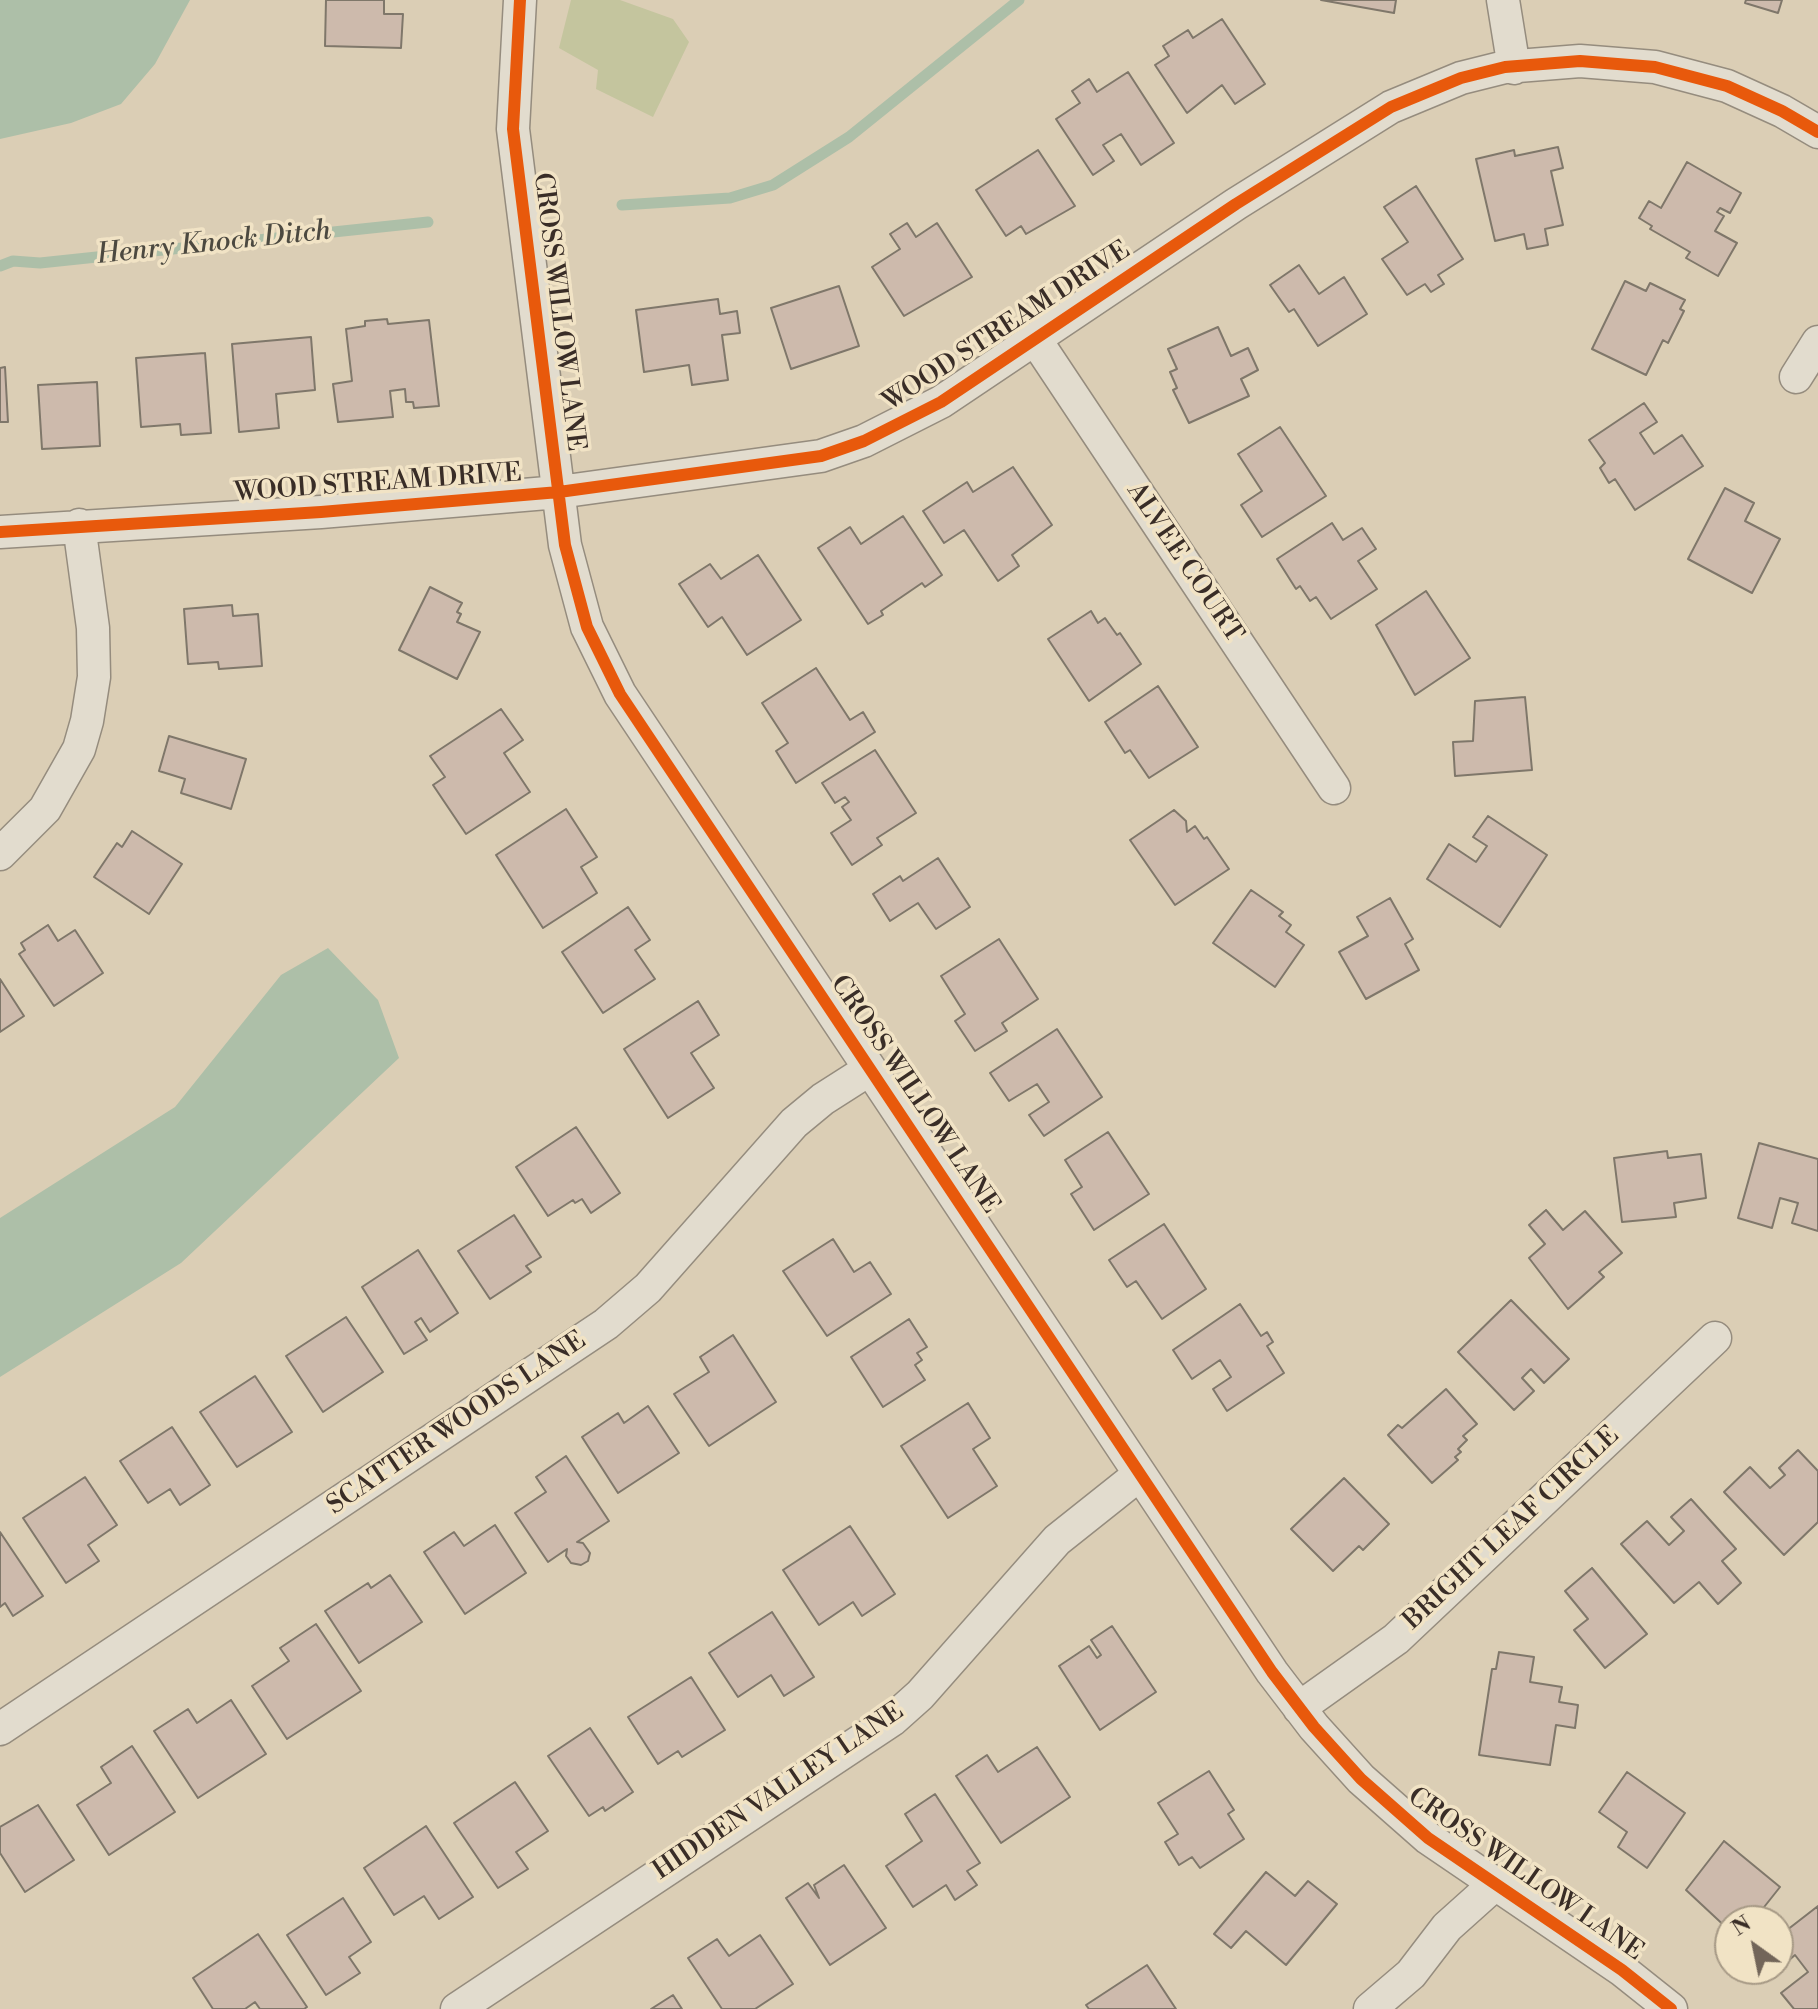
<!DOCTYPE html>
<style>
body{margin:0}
#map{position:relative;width:1818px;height:2009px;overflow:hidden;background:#dbceb5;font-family:"Libre Bodoni",serif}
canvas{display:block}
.north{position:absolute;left:1714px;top:1905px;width:80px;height:80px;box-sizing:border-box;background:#f1e3c5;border:2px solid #a79a86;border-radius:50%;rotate:327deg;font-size:22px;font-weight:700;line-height:32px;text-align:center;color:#392d27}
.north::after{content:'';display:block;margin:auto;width:28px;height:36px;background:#726559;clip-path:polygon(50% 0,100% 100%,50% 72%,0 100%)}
</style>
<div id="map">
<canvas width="1818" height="2009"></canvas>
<div class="north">N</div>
</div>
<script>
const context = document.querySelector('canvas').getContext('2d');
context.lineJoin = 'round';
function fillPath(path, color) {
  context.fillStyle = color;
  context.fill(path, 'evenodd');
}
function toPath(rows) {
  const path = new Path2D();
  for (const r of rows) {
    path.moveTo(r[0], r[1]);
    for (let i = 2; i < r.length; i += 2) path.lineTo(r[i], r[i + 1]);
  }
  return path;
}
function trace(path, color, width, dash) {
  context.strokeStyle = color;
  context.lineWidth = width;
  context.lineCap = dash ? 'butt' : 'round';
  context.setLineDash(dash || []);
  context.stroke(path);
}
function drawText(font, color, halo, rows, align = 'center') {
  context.font = font + ' "Libre Bodoni",serif';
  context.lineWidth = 7;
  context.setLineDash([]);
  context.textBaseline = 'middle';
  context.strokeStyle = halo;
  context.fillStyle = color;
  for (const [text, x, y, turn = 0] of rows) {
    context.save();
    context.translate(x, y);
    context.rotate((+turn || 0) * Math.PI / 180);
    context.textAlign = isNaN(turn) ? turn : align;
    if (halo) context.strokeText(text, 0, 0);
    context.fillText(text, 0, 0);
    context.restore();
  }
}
const green = toPath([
 [571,0,620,0,673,19,689,42,653,117,596,89,598,70,559,48]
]);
const water = toPath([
 [0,0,190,0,155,64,121,104,71,123,0,139],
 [328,948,378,1000,399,1058,181,1263,0,1377,0,1218,175,1107,281,975]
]);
const stream = toPath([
 [622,205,730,198,773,185,849,137,1019,0],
 [0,266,13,261,40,263,428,222]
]);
const building = toPath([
 [326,0,384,0,384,14,403,14,401,48,325,46,326,0],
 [1321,0,1396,0,1394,13,1321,0],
 [1746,0,1782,0,1778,13,1745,3,1746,0],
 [1222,19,1265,84,1235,104,1222,85,1187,113,1155,65,1169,56,1163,46,1188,30,1193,38,1222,19],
 [1128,72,1174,143,1141,165,1121,134,1103,145,1114,161,1093,175,1056,119,1080,103,1072,91,1089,79,1097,92,1128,72],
 [1558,147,1563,168,1551,171,1563,225,1545,229,1548,245,1527,249,1524,234,1495,241,1476,159,1514,150,1515,156,1558,147],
 [1038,150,1075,206,1026,234,1021,226,1006,236,976,190,1038,150],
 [1687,162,1741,193,1730,213,1720,208,1717,212,1724,216,1715,231,1737,243,1718,276,1686,258,1690,252,1650,229,1652,226,1639,218,1649,201,1661,208,1687,162],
 [1416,186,1463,259,1438,275,1444,284,1431,292,1425,284,1407,295,1382,259,1408,242,1384,207,1416,186],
 [907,223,916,237,937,223,972,277,904,316,872,267,900,249,890,234,907,223],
 [1299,265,1319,294,1344,277,1367,314,1318,346,1294,309,1289,312,1270,285,1299,265],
 [1625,281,1646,291,1650,283,1685,300,1680,309,1684,311,1668,343,1663,340,1646,375,1592,349,1625,281],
 [839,286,859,346,791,369,771,308,839,286],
 [718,299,720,314,737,311,740,333,722,335,728,380,692,385,689,365,644,372,636,310,718,299],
 [387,319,388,324,429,320,439,406,414,408,413,402,406,402,405,389,390,391,393,417,338,422,333,384,352,381,346,329,365,326,365,321,387,319],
 [1218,327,1231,356,1248,348,1258,370,1241,379,1249,396,1189,423,1173,390,1177,388,1170,372,1177,369,1168,349,1218,327],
 [311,337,315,390,276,394,279,428,239,432,232,344,311,337],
 [205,353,211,433,181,435,180,424,141,427,136,358,205,353],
 [5,367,8,422,0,422,0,368,5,367],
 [97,382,100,446,42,449,38,385,97,382],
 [1644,403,1657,422,1640,433,1654,454,1682,435,1703,466,1635,510,1615,479,1609,483,1600,468,1605,463,1589,440,1644,403],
 [1280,427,1326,496,1262,537,1241,505,1262,491,1238,454,1280,427],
 [1013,467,1052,525,1012,555,1019,566,998,581,964,530,944,543,923,511,967,482,973,492,1013,467],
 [1725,488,1754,503,1745,521,1780,539,1752,593,1688,559,1725,488],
 [903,516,942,575,925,587,922,583,881,611,883,615,868,624,818,548,850,527,861,544,903,516],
 [1332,523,1343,540,1362,528,1376,549,1358,561,1377,589,1331,619,1316,597,1310,601,1300,586,1296,589,1277,559,1332,523],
 [758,555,801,620,747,655,722,617,708,627,679,584,710,564,721,579,758,555],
 [430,587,462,603,457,612,461,614,457,622,480,632,457,679,399,650,430,587],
 [1426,591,1470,658,1415,695,1376,625,1426,591],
 [232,605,233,616,258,614,262,666,219,669,218,662,188,664,184,609,232,605],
 [1091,611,1098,623,1105,618,1117,635,1120,633,1141,664,1089,701,1048,639,1091,611],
 [816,668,850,720,863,712,875,732,796,783,776,751,788,743,762,703,816,668],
 [1158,686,1198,747,1149,778,1130,750,1125,753,1105,722,1158,686],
 [1525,697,1532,770,1455,776,1453,742,1473,741,1475,701,1525,697],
 [501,709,523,740,504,753,530,792,466,834,433,785,445,777,430,756,501,709],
 [169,736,246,759,231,809,181,793,185,779,159,771,169,736],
 [875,750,916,813,877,838,882,845,852,865,831,833,851,820,842,807,849,802,845,797,835,803,822,783,875,750],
 [566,809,597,857,581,867,597,893,543,928,496,855,566,809],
 [1174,810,1186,821,1187,832,1195,826,1204,839,1207,837,1229,869,1175,905,1130,840,1174,810],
 [1488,816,1547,855,1500,927,1427,879,1449,844,1476,862,1487,846,1473,837,1488,816],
 [132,831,182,864,149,914,94,877,117,843,122,847,132,831],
 [938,858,970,907,936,929,918,903,890,921,873,894,900,876,903,881,938,858],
 [1251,890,1283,912,1279,916,1291,925,1286,932,1304,945,1275,987,1213,943,1251,890],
 [1390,898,1413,939,1405,944,1419,970,1366,999,1339,952,1368,936,1357,917,1390,898],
 [628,907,650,940,635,950,655,979,603,1013,562,952,628,907],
 [48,925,58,941,75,930,103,973,54,1006,19,954,25,950,21,943,48,925],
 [999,939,1038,999,1002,1023,1007,1031,975,1051,955,1021,965,1014,941,976,999,939],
 [0,979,24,1016,0,1032,0,979],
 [698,1001,719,1035,691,1053,714,1088,668,1118,624,1049,698,1001],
 [1057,1029,1102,1097,1044,1136,1029,1115,1049,1102,1037,1084,1009,1101,990,1073,1057,1029],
 [576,1127,620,1193,591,1213,582,1199,575,1203,573,1200,548,1216,516,1167,576,1127],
 [1108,1132,1149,1194,1094,1230,1071,1194,1082,1187,1065,1160,1108,1132],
 [1759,1143,1818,1159,1818,1231,1792,1223,1798,1203,1780,1198,1772,1228,1738,1218,1759,1143],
 [1667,1151,1668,1158,1701,1154,1706,1198,1674,1203,1676,1217,1622,1222,1614,1158,1667,1151],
 [1546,1210,1563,1230,1585,1211,1622,1253,1599,1272,1604,1277,1568,1309,1529,1258,1545,1244,1529,1225,1546,1210],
 [514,1215,541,1257,526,1266,531,1272,490,1299,458,1251,514,1215],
 [1164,1224,1206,1289,1162,1319,1136,1281,1127,1287,1109,1260,1164,1224],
 [833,1239,854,1272,870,1262,891,1294,827,1336,783,1271,833,1239],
 [418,1250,458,1313,430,1332,421,1318,415,1322,427,1340,404,1354,362,1287,418,1250],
 [1511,1300,1569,1359,1544,1383,1531,1369,1522,1378,1534,1391,1514,1410,1458,1352,1511,1300],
 [1240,1304,1261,1336,1267,1332,1273,1342,1267,1346,1284,1373,1227,1411,1213,1389,1231,1377,1220,1360,1192,1379,1173,1350,1240,1304],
 [346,1317,383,1372,323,1412,286,1356,346,1317],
 [909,1319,927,1347,917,1353,922,1360,915,1365,925,1380,883,1407,851,1357,909,1319],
 [733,1335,776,1402,709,1446,674,1394,709,1372,700,1357,733,1335],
 [255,1376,292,1432,237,1467,200,1412,255,1376],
 [1446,1389,1477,1424,1463,1436,1467,1440,1458,1449,1461,1452,1455,1457,1458,1460,1432,1483,1388,1435,1398,1425,1402,1428,1446,1389],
 [968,1403,990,1438,973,1449,997,1486,948,1518,901,1446,968,1403],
 [648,1406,679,1453,618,1493,582,1437,618,1413,624,1423,648,1406],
 [172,1427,210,1485,180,1505,170,1489,148,1503,120,1461,172,1427],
 [1798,1450,1818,1471,1818,1522,1784,1555,1724,1492,1750,1467,1770,1488,1785,1475,1779,1468,1798,1450],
 [566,1456,609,1521,577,1542,583,1543,590,1553,588,1561,581,1565,571,1563,566,1556,567,1549,548,1562,515,1513,546,1492,536,1477,566,1456],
 [85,1477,117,1525,88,1545,99,1561,66,1583,23,1518,85,1477],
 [1344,1478,1389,1524,1363,1550,1359,1546,1333,1571,1291,1529,1344,1478],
 [1691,1499,1736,1549,1722,1561,1741,1583,1718,1604,1699,1582,1674,1603,1621,1544,1647,1521,1669,1545,1684,1531,1671,1517,1691,1499],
 [495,1525,526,1573,465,1614,424,1552,454,1532,464,1546,495,1525],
 [850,1526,895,1594,862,1616,853,1602,819,1625,783,1570,850,1526],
 [0,1532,43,1596,13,1616,5,1603,0,1607,0,1532],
 [1592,1568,1647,1634,1605,1668,1574,1630,1588,1619,1565,1591,1592,1568],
 [390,1575,422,1622,359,1663,325,1611,368,1583,371,1588,390,1575],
 [772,1612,814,1677,784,1696,771,1675,738,1697,709,1653,772,1612],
 [316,1624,361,1691,287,1739,252,1686,289,1661,280,1648,316,1624],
 [1112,1626,1156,1692,1100,1730,1059,1666,1089,1646,1097,1658,1101,1655,1091,1640,1112,1626],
 [1499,1652,1534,1657,1530,1682,1562,1687,1559,1702,1578,1705,1575,1728,1556,1725,1550,1765,1479,1755,1492,1669,1496,1669,1499,1652],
 [691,1677,725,1730,682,1757,678,1751,658,1764,628,1717,691,1677],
 [231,1700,266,1754,198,1798,154,1731,188,1709,197,1723,231,1700],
 [590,1728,633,1792,605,1811,603,1807,589,1816,548,1756,590,1728],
 [132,1746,175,1812,109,1855,77,1805,111,1783,101,1767,132,1746],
 [1037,1747,1070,1797,1001,1843,956,1776,987,1755,998,1772,1037,1747],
 [1209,1771,1234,1810,1228,1814,1244,1839,1200,1868,1192,1857,1179,1865,1165,1842,1178,1834,1158,1803,1209,1771],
 [1627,1772,1685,1813,1647,1868,1618,1847,1627,1832,1599,1812,1627,1772],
 [515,1782,548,1831,516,1852,528,1869,498,1888,454,1823,515,1782],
 [935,1794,980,1863,967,1871,977,1885,955,1900,946,1885,913,1907,886,1866,922,1841,905,1814,935,1794],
 [38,1805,74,1860,25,1892,0,1853,0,1827,38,1805],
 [426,1826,473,1897,439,1919,424,1896,394,1915,364,1868,426,1826],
 [1724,1841,1780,1887,1753,1921,1730,1921,1730,1931,1686,1890,1724,1841],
 [844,1865,886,1928,830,1965,786,1898,808,1883,819,1898,814,1885,844,1865],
 [1266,1872,1295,1896,1308,1881,1337,1904,1286,1965,1246,1931,1231,1948,1214,1934,1266,1872],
 [343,1898,371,1942,349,1957,360,1973,326,1995,287,1935,343,1898],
 [1818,1906,1818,2009,1794,2009,1781,1993,1808,1972,1795,1955,1782,1966,1778,1961,1778,1937,1818,1906],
 [258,1934,307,2007,304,2009,260,2009,255,2002,245,2009,213,2009,193,1978,258,1934],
 [760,1935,793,1984,755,2009,722,2009,688,1958,717,1939,729,1956,760,1935],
 [1147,1965,1176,2009,1089,2009,1086,2005,1147,1965],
 [673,1995,682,2009,651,2009,673,1995]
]);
const street = toPath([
 [520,0,513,129,565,545,587,627,620,694,1272,1672,1314,1727,1361,1779,1428,1838,1622,1970,1671,2009],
 [1503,0,1514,68],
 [1035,339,1334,788],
 [1796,377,1818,342],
 [0,532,321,512,559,492,821,456,864,441,941,402,1236,204,1391,107,1461,78,1505,67,1580,61,1655,67,1727,86,1782,111,1818,132],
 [0,854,45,809,79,749,87,721,94,677,93,628,79,525],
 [1299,1708,1396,1639,1715,1338],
 [0,1729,606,1324,648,1288,794,1123,823,1099,870,1069],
 [457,2009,892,1720,920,1695,1057,1540,1140,1474],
 [1370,2009,1411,1974,1447,1927,1495,1884]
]);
const cycleway = toPath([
 [520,0,513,129,565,545,587,627,620,694,1272,1672,1314,1727,1361,1779,1428,1838,1622,1970,1671,2009],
 [0,532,321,512,559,492,821,456,864,441,941,402,1236,204,1391,107,1461,78,1505,67,1580,61,1655,67,1727,86,1782,111,1818,132]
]);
const streetNames = [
 ["CROSS WILLOW LANE",558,312,83],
 ["WOOD STREAM DRIVE",1007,327,-33],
 ["WOOD STREAM DRIVE",378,484,-4],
 ["ALVEE COURT",1184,563,56],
 ["CROSS WILLOW LANE",914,1095,56],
 ["SCATTER WOODS LANE",457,1424,-34],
 ["BRIGHT LEAF CIRCLE",1512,1529,-43],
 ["HIDDEN VALLEY LANE",779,1792,-34],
 ["CROSS WILLOW LANE",1525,1875,35]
];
const waterNames = [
 ["Henry Knock Ditch",214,244,-6]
];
fillPath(green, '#c4c59e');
fillPath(water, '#adbfa8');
trace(stream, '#adbfa8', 11);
fillPath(building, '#cdbaac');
trace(building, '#7f776a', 2);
trace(street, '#958c7e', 35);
trace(street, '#e2dcce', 32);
trace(cycleway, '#e8590c', 12);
drawText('26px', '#392d27', '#f1e3c5', streetNames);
drawText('italic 28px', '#4c4940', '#f1e3c5', waterNames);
</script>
